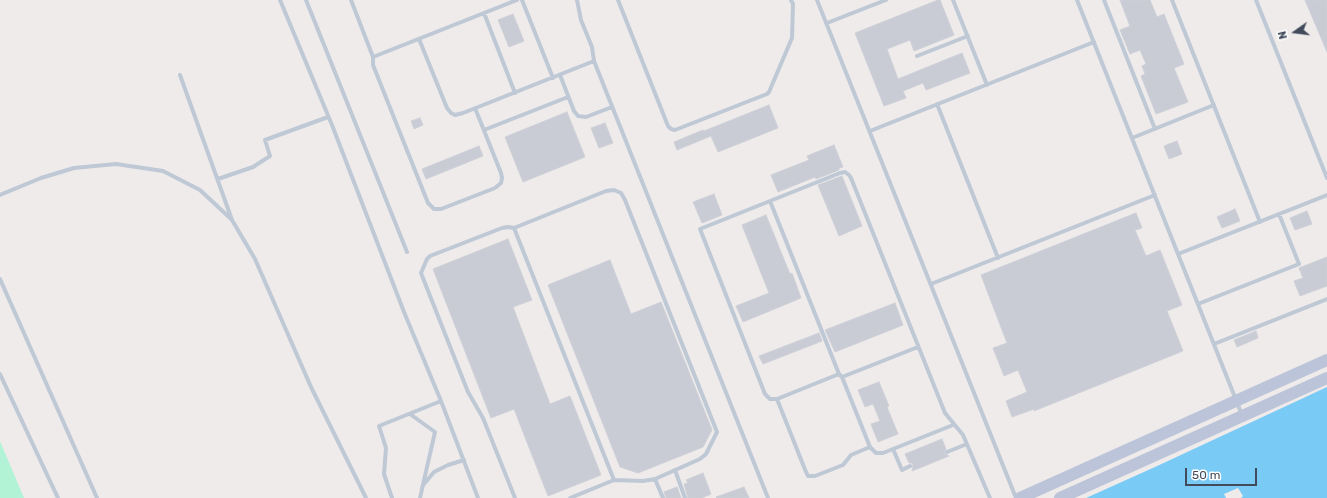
<!DOCTYPE html>
<style>
body{margin:0}
#map{position:relative;width:1327px;height:498px;overflow:hidden;background:#efebeb;font-family:Rubik,sans-serif}
canvas{display:block}
.north{position:absolute;left:1275px;top:12px;width:40px;height:40px;-webkit-text-stroke:3px #fff;paint-order:stroke;rotate:256deg;font-size:11px;font-weight:700;line-height:16px;text-align:center;color:#424b5b}
.north::after{content:'';display:block;margin:auto;width:14px;height:18px;background:#424b5b;clip-path:polygon(50% 0,100% 100%,50% 72%,0 100%)}
.scale{position:absolute;left:1185px;top:468px;width:72px;height:18px;box-sizing:border-box;border:2px solid #424b5b;border-top:0;padding-left:5px;font-size:12px;line-height:14px;white-space:nowrap;color:#424b5b;-webkit-text-stroke:3px #fff;paint-order:stroke}
</style>
<div id="map">
<canvas width="1327" height="498"></canvas>
<div class="north">N</div>
<div class="scale">50 m</div>
</div>
<script>
const context = document.querySelector('canvas').getContext('2d');
context.lineJoin = 'round';
function fillPath(path, color) {
  context.fillStyle = color;
  context.fill(path, 'evenodd');
}
function toPath(rows) {
  const path = new Path2D();
  for (const r of rows) {
    path.moveTo(r[0], r[1]);
    for (let i = 2; i < r.length; i += 2) path.lineTo(r[i], r[i + 1]);
  }
  return path;
}
function trace(path, color, width, dash) {
  context.strokeStyle = color;
  context.lineWidth = width;
  context.lineCap = dash ? 'butt' : 'round';
  context.setLineDash(dash || []);
  context.stroke(path);
}
const green = toPath([
 [0,441,24,498,0,498]
]);
const water = toPath([
 [1327,387,1327,498,1086,498,1155,467]
]);
const pier = toPath([
 [1238,488,1243,496,1241,498,1226,498,1224,494]
]);
const building = toPath([
 [938,0,940,0,954,35,914,51,910,40,887,49,898,79,962,53,970,73,926,90,923,83,903,91,906,98,884,106,855,33,938,0],
 [1120,0,1150,0,1157,17,1164,14,1184,64,1174,68,1188,102,1156,114,1141,76,1145,74,1142,66,1146,64,1140,50,1130,54,1120,30,1130,26,1120,0],
 [1305,0,1327,0,1327,52,1305,0],
 [513,14,524,41,509,47,498,20,513,14],
 [769,105,778,128,718,152,711,136,677,150,674,142,703,130,704,131,769,105],
 [567,112,585,157,523,182,505,137,567,112],
 [420,118,423,125,414,129,411,121,420,118],
 [605,123,613,143,599,148,591,128,605,123],
 [1177,141,1182,154,1169,159,1164,146,1177,141],
 [834,145,843,167,839,168,839,170,816,179,815,177,778,192,771,175,809,160,807,156,834,145],
 [479,146,483,156,426,179,422,169,479,146],
 [842,176,862,226,839,236,818,185,842,176],
 [714,194,722,215,702,223,693,202,714,194],
 [1235,209,1240,221,1222,228,1217,217,1235,209],
 [1307,211,1312,224,1295,230,1290,218,1307,211],
 [1136,213,1142,228,1135,230,1146,256,1160,250,1182,305,1167,311,1183,351,1034,411,1034,409,1012,417,1006,401,1027,392,1018,370,1004,376,993,348,1007,343,981,275,1136,213],
 [766,215,790,274,792,273,801,298,743,322,736,306,769,293,742,225,766,215],
 [508,239,532,300,513,307,550,404,570,396,601,475,548,496,514,409,491,418,433,269,508,239],
 [1327,257,1327,286,1300,296,1294,281,1303,278,1299,268,1327,257],
 [610,260,631,314,661,302,712,430,703,447,638,473,620,467,548,285,610,260],
 [895,303,903,325,835,352,825,330,895,303],
 [1256,331,1258,338,1237,347,1234,340,1256,331],
 [819,333,822,341,763,364,759,356,819,333],
 [879,382,889,406,887,407,898,434,878,442,871,424,880,421,873,404,865,407,858,390,879,382],
 [942,439,946,449,944,453,949,456,912,471,913,465,912,463,909,463,905,454,942,439],
 [703,473,711,494,702,498,688,498,684,484,688,483,686,480,703,473],
 [677,487,681,498,666,498,664,492,677,487],
 [744,487,749,498,717,498,716,497,744,487]
]);
const lane = toPath([
 [280,0,332,125,404,312,441,401,478,498],
 [306,0,407,252],
 [351,0,373,57,373,65,428,203,434,209,441,209,495,188,501,183,502,178,501,173,475,108],
 [522,0,553,78],
 [577,0,581,20,592,47,594,61],
 [618,0,668,126,671,129,675,130,767,94,769,92,792,38,793,4,791,0],
 [817,0,1016,498],
 [953,0,987,85],
 [1077,0,1242,415],
 [1104,0,1155,129],
 [1172,0,1260,222],
 [1256,0,1327,178],
 [484,13,515,93],
 [827,23,886,0],
 [419,39,447,108,451,113,455,115,463,113,594,61,768,498],
 [917,56,968,36],
 [373,57,517,0],
 [180,75,232,220,255,259,311,387,366,498],
 [560,75,574,111,578,116,586,117,612,107],
 [937,104,998,258],
 [484,130,568,97],
 [870,131,1094,42],
 [1132,138,1214,105],
 [218,179,253,167,270,156,265,140,328,117],
 [0,195,41,178,74,168,116,164,163,171,200,190,231,219],
 [770,201,839,374],
 [514,228,508,227,502,228,430,256,427,259,421,273,468,392,483,418,515,498],
 [1178,254,1327,195],
 [0,279,97,498],
 [931,284,1155,195],
 [1198,304,1299,264,1279,214],
 [1214,344,1327,299],
 [918,347,842,377,839,374,777,399,770,399,765,394,700,229,840,173,845,172,849,175,851,178,945,413,963,435,990,498],
 [0,374,58,498],
 [842,377,870,447,876,453,883,453,953,425],
 [777,399,806,472,808,476,815,476,843,465,851,455,870,447],
 [410,414,435,432,420,498],
 [893,449,902,470,910,466],
 [947,452,967,444],
 [675,470,685,498],
 [655,479,663,498],
 [424,484,434,472,448,465,464,460],
 [392,498,384,474,386,448,379,426,441,401],
 [570,498,614,480,643,481,655,479,700,459,706,454,717,432,625,200,621,193,614,190,606,191,514,228,614,480]
]);
const secondary = toPath([
 [1020,498,1327,360],
 [1060,498,1327,378]
]);
fillPath(green, '#b2f3d5');
fillPath(water, '#7acaf6');
fillPath(pier, '#efebeb');
fillPath(building, '#c9ccd4');
trace(building, '#ced0d8', 1);
trace(lane, '#bfc8d5', 4);
trace(secondary, '#bbc4d8', 12);
</script>
